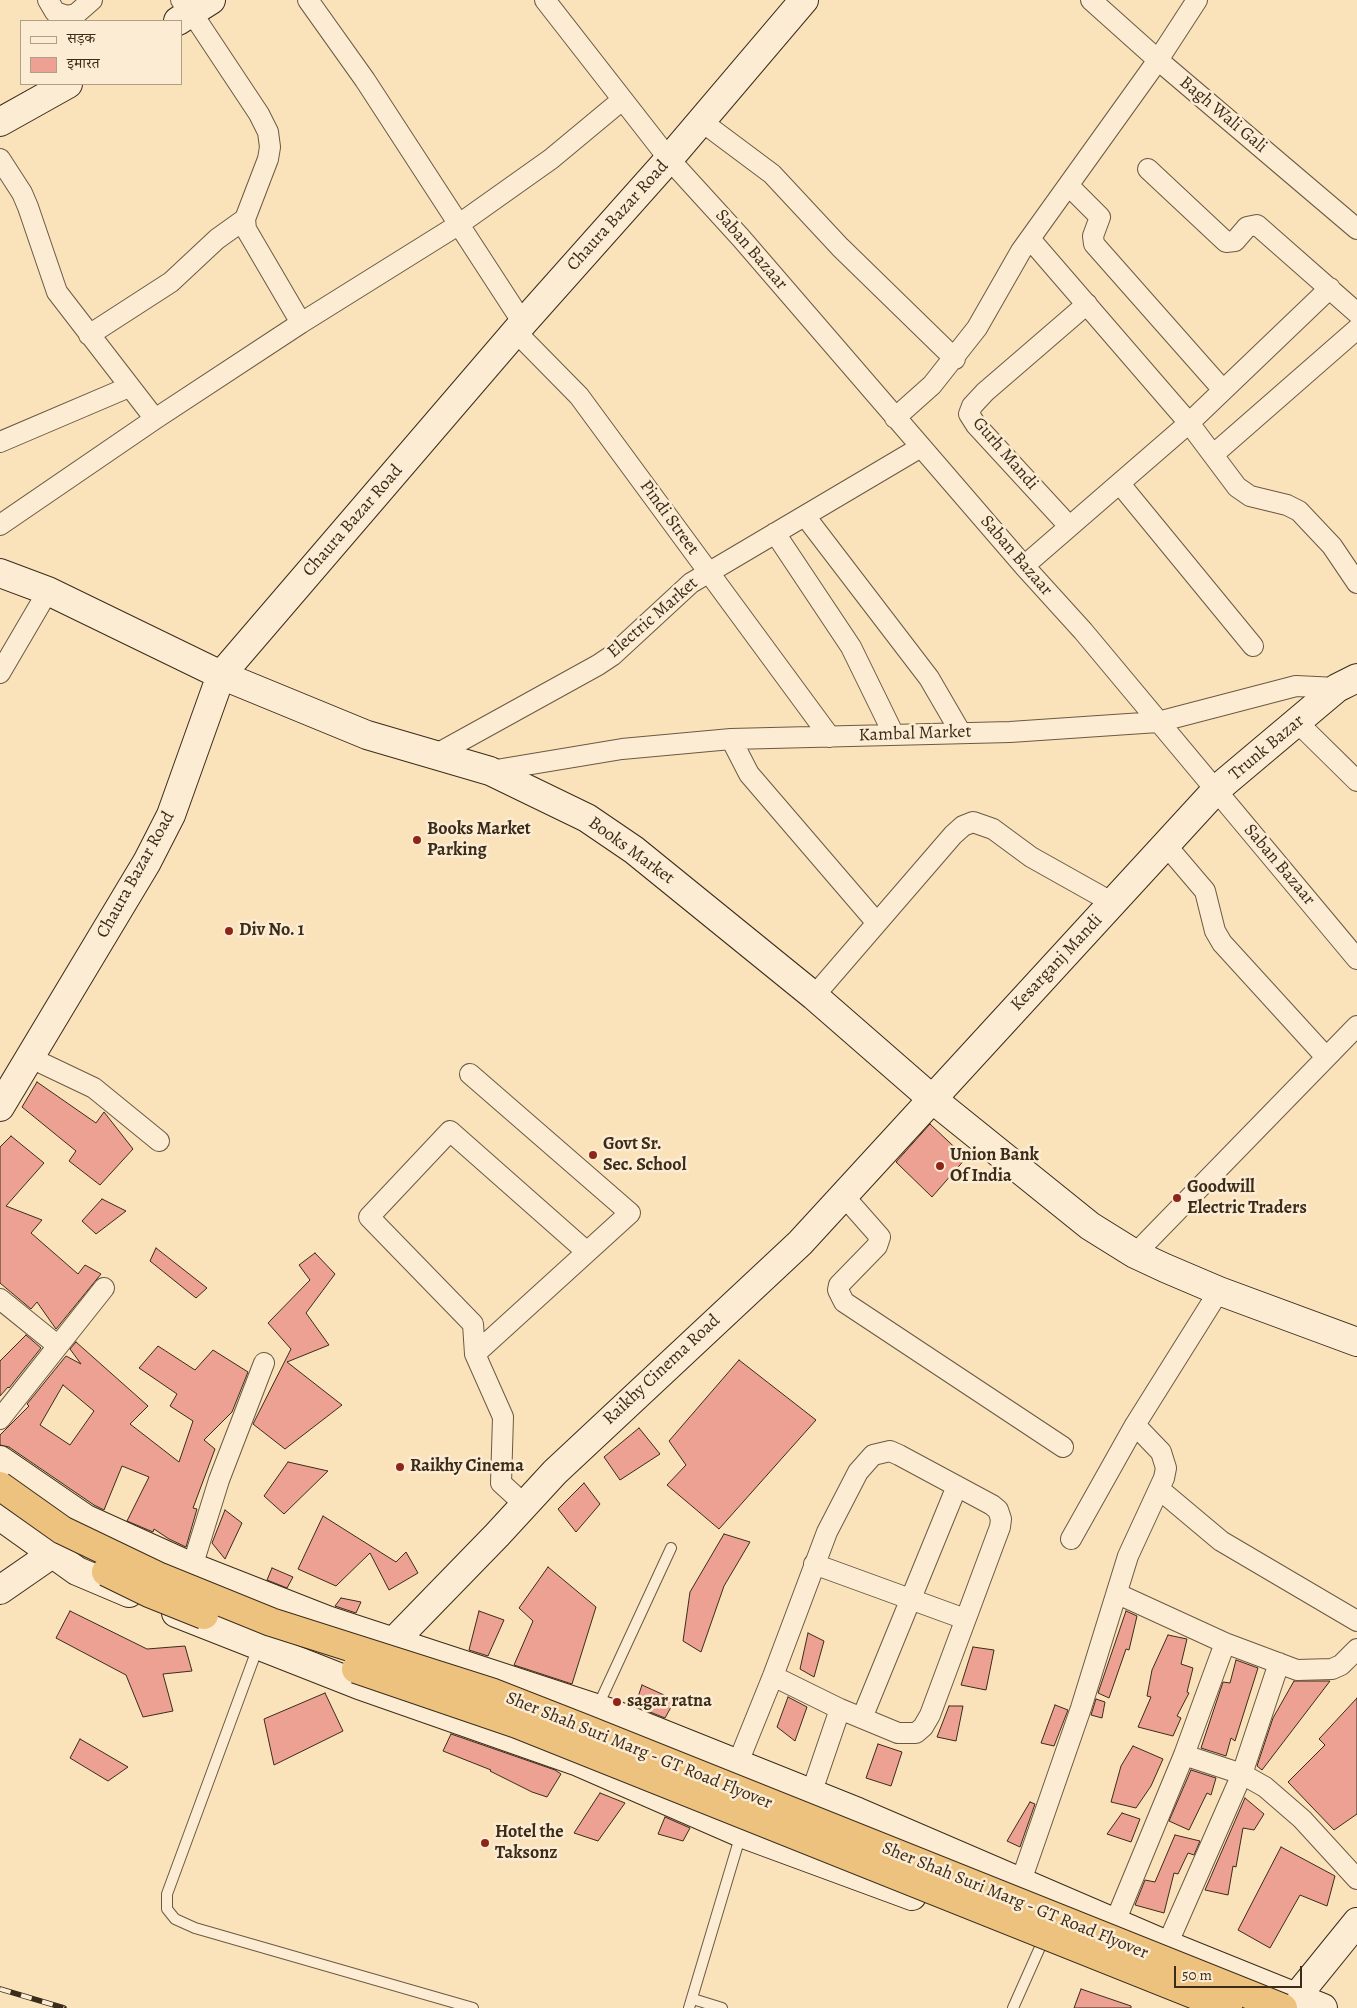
<!DOCTYPE html>
<meta charset="utf-8">
<style>
body{margin:0}
#map{position:relative;width:1357px;height:2008px;overflow:hidden;background:#fae2bb;font-family:Alegreya,"Noto Serif Devanagari",serif}
canvas{display:block}
.legend{position:absolute;left:20px;top:20px;width:162px;height:65px;box-sizing:border-box;background:#fcecd3;border:1px solid #af9f89;margin:0;padding:6px 9px;list-style:none;font-size:15px;color:#3b2c1a}
.legend li{display:flex;align-items:center;gap:10px;height:25px}
.legend b{width:25px;border:1px solid #af9f89}
.scale{position:absolute;left:1174px;top:1966px;width:128px;height:22px;box-sizing:border-box;border:2px solid #3b2c1a;border-top:0;padding-left:6px;font-size:15px;line-height:18px;white-space:nowrap;color:#3b2c1a;-webkit-text-stroke:4px #fcecd3;paint-order:stroke}
</style>
<div id="map">
<canvas width="1357" height="2008"></canvas>
<ul class="legend">
<li><b style="height:6px;background:#fcecd3"></b>सड़क</li>
<li><b style="height:14px;background:#eca192"></b>इमारत</li>
</ul>
<div class="scale">50 m</div>
</div>
<script>
const context = document.querySelector('canvas').getContext('2d');
context.lineJoin = 'round';
function fillPath(path, color) {
  context.fillStyle = color;
  context.fill(path, 'evenodd');
}
function toPath(rows) {
  const path = new Path2D();
  for (const r of rows) {
    path.moveTo(r[0], r[1]);
    for (let i = 2; i < r.length; i += 2) path.lineTo(r[i], r[i + 1]);
  }
  return path;
}
function trace(path, color, width, dash) {
  context.strokeStyle = color;
  context.lineWidth = width;
  context.lineCap = dash ? 'butt' : 'round';
  context.setLineDash(dash || []);
  context.stroke(path);
}
function drawText(font, color, halo, rows, align = 'center') {
  context.font = font + ' Alegreya,serif';
  context.lineWidth = 5;
  context.setLineDash([]);
  context.textBaseline = 'middle';
  context.strokeStyle = halo;
  context.fillStyle = color;
  for (const [text, x, y, turn = 0] of rows) {
    context.save();
    context.translate(x, y);
    context.rotate((+turn || 0) * Math.PI / 180);
    context.textAlign = isNaN(turn) ? turn : align;
    if (halo) context.strokeText(text, 0, 0);
    context.fillText(text, 0, 0);
    context.restore();
  }
}
const building = toPath([
 [37,1082,96,1123,104,1112,133,1149,100,1185,69,1161,76,1151,22,1107,37,1082],
 [930,1124,966,1158,932,1197,896,1162,930,1124],
 [11,1136,44,1163,6,1206,42,1220,31,1233,78,1274,85,1265,101,1274,56,1329,37,1302,31,1309,0,1283,0,1147,11,1136],
 [102,1199,126,1211,96,1234,82,1221,102,1199],
 [156,1248,207,1288,196,1298,150,1261,156,1248],
 [315,1253,335,1274,306,1313,329,1345,287,1362,342,1405,285,1449,253,1424,291,1349,268,1323,310,1280,299,1265,315,1253],
 [26,1335,41,1348,9,1388,8,1387,0,1396,0,1361,26,1335],
 [76,1342,148,1406,130,1424,179,1462,193,1421,170,1406,177,1394,139,1368,158,1346,195,1370,213,1350,248,1372,232,1412,204,1440,215,1449,193,1508,197,1509,186,1547,169,1539,154,1529,153,1532,127,1521,149,1477,122,1466,104,1510,94,1505,9,1447,0,1445,0,1435,29,1406,27,1404,66,1356,81,1364,70,1349,76,1342],
 [63,1385,94,1411,70,1445,40,1425,63,1385],
 [739,1360,816,1420,719,1529,667,1485,686,1465,669,1441,739,1360],
 [639,1428,660,1454,620,1480,604,1457,639,1428],
 [288,1462,328,1471,284,1514,264,1496,288,1462],
 [584,1483,600,1504,576,1532,558,1509,584,1483],
 [225,1510,242,1523,225,1559,212,1543,225,1510],
 [323,1516,396,1562,406,1552,418,1573,389,1590,370,1553,336,1586,298,1569,323,1516],
 [724,1534,750,1542,724,1586,701,1652,683,1641,690,1592,724,1534],
 [548,1567,596,1607,572,1684,514,1665,533,1621,519,1608,548,1567],
 [272,1568,293,1577,287,1588,267,1580,272,1568],
 [341,1598,361,1602,356,1613,335,1606,341,1598],
 [70,1611,147,1649,185,1646,192,1671,163,1674,173,1711,143,1717,126,1675,56,1638,70,1611],
 [479,1611,504,1620,488,1656,469,1650,479,1611],
 [1126,1611,1137,1616,1129,1650,1126,1649,1109,1698,1098,1693,1126,1611],
 [808,1633,824,1641,814,1677,800,1669,808,1633],
 [1168,1635,1187,1639,1181,1664,1193,1668,1187,1692,1189,1693,1177,1716,1181,1718,1173,1736,1138,1727,1151,1697,1147,1696,1152,1670,1168,1635],
 [973,1647,994,1650,986,1690,961,1685,973,1647],
 [1236,1660,1258,1668,1235,1741,1231,1738,1226,1756,1201,1748,1223,1682,1230,1683,1236,1660],
 [1294,1681,1330,1681,1262,1770,1257,1766,1273,1718,1294,1681],
 [642,1685,675,1700,665,1718,635,1706,642,1685],
 [325,1693,343,1731,274,1765,264,1719,325,1693],
 [788,1697,807,1707,795,1741,777,1727,788,1697],
 [1357,1698,1357,1814,1334,1830,1288,1782,1325,1745,1319,1739,1357,1698],
 [1096,1699,1105,1702,1102,1718,1091,1715,1096,1699],
 [1055,1705,1068,1710,1054,1746,1041,1743,1055,1705],
 [949,1706,963,1706,956,1741,937,1737,949,1706],
 [451,1734,555,1770,561,1774,547,1797,532,1792,490,1771,491,1770,443,1751,451,1734],
 [80,1739,128,1767,108,1781,70,1758,80,1739],
 [878,1744,902,1752,891,1786,866,1778,878,1744],
 [1133,1746,1163,1759,1151,1786,1136,1808,1111,1802,1121,1766,1133,1746],
 [1191,1770,1216,1778,1211,1795,1207,1793,1189,1830,1169,1821,1191,1770],
 [600,1793,625,1803,598,1841,574,1833,600,1793],
 [1245,1798,1264,1814,1254,1830,1243,1828,1236,1867,1233,1866,1228,1895,1205,1890,1245,1798],
 [1030,1802,1035,1804,1020,1847,1007,1841,1030,1802],
 [1122,1813,1140,1819,1131,1842,1107,1834,1122,1813],
 [665,1817,690,1828,683,1841,658,1834,665,1817],
 [1175,1835,1200,1841,1194,1855,1188,1853,1178,1874,1174,1873,1164,1913,1135,1905,1145,1880,1155,1882,1175,1835],
 [1281,1847,1335,1876,1327,1906,1300,1895,1270,1948,1238,1930,1281,1847],
 [1081,1989,1131,2006,1131,2008,1074,2008,1081,1989]
]);
const lane = toPath([
 [258,1647,167,1894,167,1909,175,1919,195,1928,473,2008],
 [597,1708,671,1548],
 [693,1999,722,2008],
 [689,2008,741,1834],
 [1013,2008,1041,1945]
]);
const street = toPath([
 [48,0,55,12,67,16,76,14,92,0],
 [181,0,192,13,259,114,268,132,270,147,268,159,245,219,246,229,301,323],
 [308,0,365,80,523,323],
 [545,0,669,159,741,238,1024,566,1083,631,1357,959],
 [1091,0,1158,60,1357,229],
 [701,121,772,174,840,247,955,359],
 [0,159,22,193,28,207,57,292,155,419],
 [1148,169,1226,242,1235,241,1247,227,1257,225,1357,313],
 [1069,186,1100,217,1093,236,1094,244,1223,390],
 [1030,239,1189,423,1237,487,1250,496,1287,505,1299,511,1332,546,1357,583],
 [516,332,579,396,830,737],
 [89,335,171,282,217,239,245,219],
 [895,418,932,385,977,328,1021,251,1158,60,1197,0],
 [0,442,129,387],
 [1214,454,1357,329],
 [1120,484,1253,646],
 [805,516,929,678,961,733],
 [0,525,155,419,301,323,458,225,551,159,622,100],
 [1069,526,976,425,969,414,972,406,985,392,1087,304],
 [775,533,851,647,894,735],
 [1024,566,1189,423,1330,288],
 [0,673,48,591],
 [1298,723,1357,781],
 [731,739,749,774,877,923],
 [435,755,598,665,613,655,691,583,921,447],
 [490,771,622,749,731,739,1010,732,1158,722,1296,686,1337,688],
 [1165,844,1205,891,1215,931,1222,943,1326,1057],
 [814,996,953,835,963,826,973,822,993,829,1031,857,1113,903],
 [31,1058,94,1088,159,1141],
 [470,1074,630,1213,475,1354],
 [843,1195,880,1237,877,1246,839,1285,838,1290,844,1302,1063,1447],
 [1135,1254,1357,1026],
 [0,1299,57,1345],
 [0,1419,104,1288],
 [1159,1489,1221,1541,1357,1621],
 [525,1505,501,1483,503,1417,475,1354,473,1324,369,1217,450,1131,587,1252],
 [1071,1539,1135,1425,1219,1291],
 [814,1564,965,1619],
 [192,1567,219,1480,264,1363],
 [1118,1594,1225,1643,1297,1670,1332,1669,1341,1665,1357,1649],
 [862,1718,957,1486],
 [1184,1755,1242,1774,1265,1787,1302,1819,1357,1879],
 [737,1765,773,1676,827,1532,858,1472,873,1455,890,1451,899,1455,992,1505,998,1510,1001,1519,1000,1527,930,1715,923,1727,916,1733,898,1733,840,1709,773,1676],
 [811,1794,840,1709],
 [1021,1881,1081,1708,1128,1556,1164,1478,1166,1468,1161,1452,1135,1425],
 [1115,1922,1184,1755,1225,1643],
 [1167,1945,1242,1774,1279,1663]
]);
const secondary = toPath([
 [178,21,211,0],
 [0,122,68,84],
 [0,573,48,591,221,675,367,735,490,771,587,818,634,850,814,996,931,1098,1090,1226,1135,1254,1165,1268,1219,1291,1357,1342],
 [0,1107,147,862,171,815,221,675,523,323,669,159,804,0],
 [0,1460,86,1519,192,1567,327,1620,608,1712,858,1812,1167,1945,1323,2008],
 [0,1516,77,1571,129,1593],
 [0,1590,52,1554,64,1541],
 [176,1613,359,1685,576,1761,741,1833,912,1896],
 [393,1642,497,1535,555,1472,800,1243,1217,789,1337,688,1357,678],
 [1291,2008,1297,1996,1357,1922]
]);
const rail = toPath([
 [0,1989,64,2008]
]);
const primaryBridge = toPath([
 [0,1486,62,1530,160,1577,271,1622,491,1692,583,1728,1283,2008],
 [106,1572,149,1593,204,1615],
 [356,1669,517,1724,1228,2008]
]);
const markers = [
 [417,840,5,"#8f2418"],
 [229,931,5,"#8f2418"],
 [593,1155,5,"#8f2418"],
 [940,1166,5,"#8f2418"],
 [1177,1198,5,"#8f2418"],
 [400,1467,5,"#8f2418"],
 [617,1702,5,"#8f2418"],
 [485,1843,5,"#8f2418"]
];
const streetNames = [
 ["Bagh Wali Gali",1223,115,40],
 ["Chaura Bazar Road",618,216,-48],
 ["Saban Bazaar",751,250,49],
 ["Gurh Mandi",1005,454,49],
 ["Pindi Street",669,518,54],
 ["Chaura Bazar Road",353,521,-49],
 ["Saban Bazaar",1016,556,49],
 ["Electric Market",653,618,-41],
 ["Kambal Market",915,734,-2],
 ["Trunk Bazar",1267,748,-40],
 ["Books Market",631,851,36],
 ["Saban Bazaar",1279,865,50],
 ["Chaura Bazar Road",136,875,-61],
 ["Kesarganj Mandi",1057,963,-47],
 ["Raikhy Cinema Road",662,1370,-43],
 ["Sher Shah Suri Marg - GT Road Flyover",639,1751,22],
 ["Sher Shah Suri Marg - GT Road Flyover",1015,1901,22]
];
const poiNames = [
 ["Books Market",427,830],
 ["Parking",427,851],
 ["Div No. 1",239,931],
 ["Govt Sr.",603,1145],
 ["Sec. School",603,1166],
 ["Union Bank",950,1156],
 ["Of India",950,1177],
 ["Goodwill",1187,1188],
 ["Electric Traders",1187,1209],
 ["Raikhy Cinema",410,1467],
 ["sagar ratna",627,1702],
 ["Hotel the",495,1833],
 ["Taksonz",495,1854]
];
fillPath(building, '#eca192');
trace(building, '#3b2c1a', 1);
trace(lane, '#6b5a42', 12);
trace(street, '#6b5a42', 22);
trace(secondary, '#3b2c1a', 30);
trace(lane, '#fcecd3', 10);
trace(street, '#fcecd3', 20);
trace(secondary, '#fcecd3', 28);
trace(rail, '#3b2c1a', 5.5);
trace(rail, '#fcecd3', 4, [11]);
trace(primaryBridge, '#3b2c1a', 30, []);
trace(primaryBridge, '#edc17e', 28);
for (const [x, y, r, color] of markers) {
  const dot = new Path2D();
  dot.arc(x, y, r, 0, 2 * Math.PI);
  context.fillStyle = color;
  context.fill(dot);
  trace(dot, '#fcecd3', 2);
}
drawText('18px', '#3b2c1a', '#fcecd3', streetNames);
drawText('bold 18px', '#3b2c1a', '#fcecd3', poiNames, 'left');
</script>
